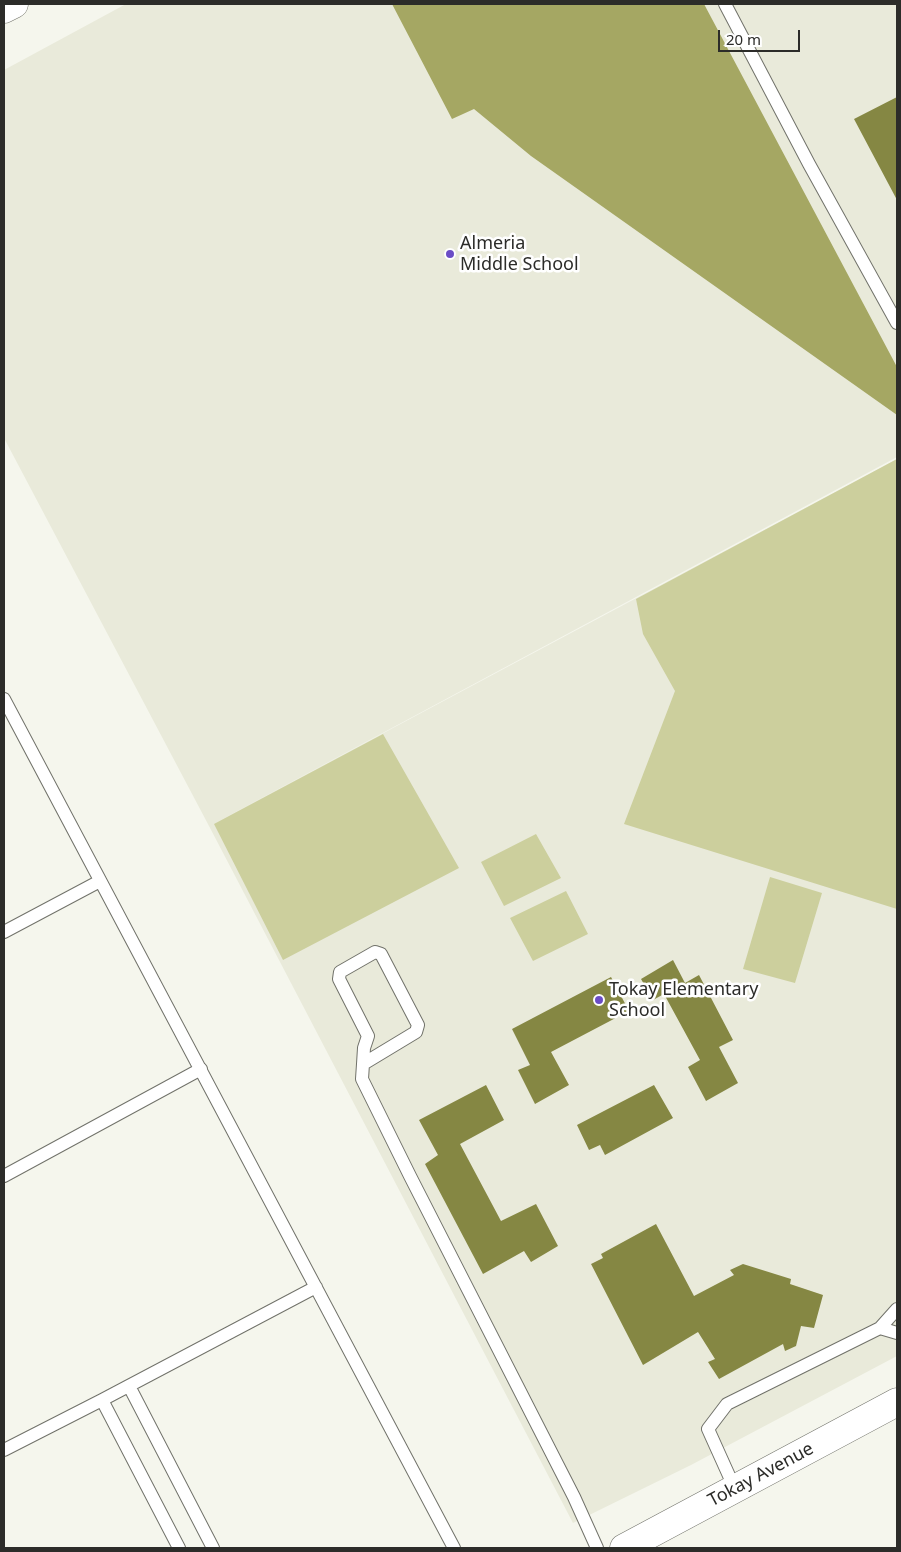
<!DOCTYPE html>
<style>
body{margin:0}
#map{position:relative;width:901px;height:1552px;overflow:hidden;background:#f5f6ed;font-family:"Noto Sans",sans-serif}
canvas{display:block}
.frame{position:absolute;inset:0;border:5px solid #2c2c29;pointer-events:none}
.scale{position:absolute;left:718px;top:30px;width:82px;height:22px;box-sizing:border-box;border:2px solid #2c2c29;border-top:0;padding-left:6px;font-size:15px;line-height:18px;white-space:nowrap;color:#2c2c29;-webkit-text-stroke:4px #fff;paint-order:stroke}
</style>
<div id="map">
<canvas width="901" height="1552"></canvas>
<div class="frame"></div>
<div class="scale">20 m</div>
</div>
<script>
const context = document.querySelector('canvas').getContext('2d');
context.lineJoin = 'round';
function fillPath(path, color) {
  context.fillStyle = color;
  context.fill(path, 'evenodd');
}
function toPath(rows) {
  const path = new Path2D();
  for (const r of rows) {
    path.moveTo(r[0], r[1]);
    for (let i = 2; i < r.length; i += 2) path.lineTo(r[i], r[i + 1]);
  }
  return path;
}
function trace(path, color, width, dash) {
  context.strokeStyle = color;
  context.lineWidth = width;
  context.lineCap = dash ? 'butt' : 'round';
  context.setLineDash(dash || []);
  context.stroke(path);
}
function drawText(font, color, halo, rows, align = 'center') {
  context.font = font + ' "Noto Sans",sans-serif';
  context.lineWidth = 5;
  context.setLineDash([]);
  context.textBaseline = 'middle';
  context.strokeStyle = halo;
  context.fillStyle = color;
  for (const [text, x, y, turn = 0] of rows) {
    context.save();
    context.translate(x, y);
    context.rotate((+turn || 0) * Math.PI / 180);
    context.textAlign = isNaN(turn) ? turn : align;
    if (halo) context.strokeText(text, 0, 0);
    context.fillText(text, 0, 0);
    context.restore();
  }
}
const built = toPath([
 [126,4,897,4,897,457,213,824,897,459,897,1356,691,1465,573,1523,209,826,4,438,4,70]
]);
const green = toPath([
 [897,459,897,909,624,824,675,691,643,634,636,599],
 [383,734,459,868,283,960,214,824],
 [536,834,561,878,504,906,481,862],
 [770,877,822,893,795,983,743,969],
 [566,891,588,934,533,961,510,918]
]);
const water = toPath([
 [392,4,704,4,897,367,897,415,531,156,474,109,452,119]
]);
const building = toPath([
 [897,97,897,200,854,119],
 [673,960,685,983,699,975,733,1040,719,1047,738,1083,706,1101,688,1067,700,1060,664,994,653,1000,641,979],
 [611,977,629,1011,551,1052,569,1085,535,1104,518,1070,530,1065,512,1029],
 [486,1085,504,1120,460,1144,501,1221,536,1204,558,1246,531,1262,524,1251,483,1274,425,1164,438,1155,419,1120],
 [654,1085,673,1118,605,1155,600,1145,589,1150,577,1125],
 [656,1224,694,1296,734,1275,730,1270,743,1264,791,1279,790,1284,823,1295,814,1328,801,1326,796,1346,785,1351,783,1344,719,1379,708,1362,715,1359,698,1332,643,1365,591,1264,603,1258,601,1254]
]);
const service = toPath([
 [725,4,809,164,897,323],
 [4,699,454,1548],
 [4,932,100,881],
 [363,1064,416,1032,418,1025,381,954,375,952,340,972,339,979,368,1036,364,1048,363,1064,362,1079,410,1176,574,1497,597,1548],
 [4,1176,201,1069],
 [880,1328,897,1309],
 [129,1386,213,1548],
 [102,1400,179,1548],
 [4,1450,102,1400,316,1287],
 [735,1489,708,1429,727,1404,880,1328,897,1333]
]);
const tertiary = toPath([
 [4,9,14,4],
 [624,1548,897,1402]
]);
const markers = [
 [450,254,5,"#6b4dc6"],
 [599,1000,5,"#6b4dc6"]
];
const poiNames = [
 ["Almeria",460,244],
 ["Middle School",460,265],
 ["Tokay Elementary",609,990],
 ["School",609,1011]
];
const streetNames = [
 ["Tokay Avenue",761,1475,-28]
];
fillPath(built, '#e9eada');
fillPath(green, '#cccf9d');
fillPath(water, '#a5a763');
fillPath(building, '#858743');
trace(service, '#71726a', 14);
trace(tertiary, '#71726a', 29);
trace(service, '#fff', 12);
trace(tertiary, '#fff', 28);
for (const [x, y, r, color] of markers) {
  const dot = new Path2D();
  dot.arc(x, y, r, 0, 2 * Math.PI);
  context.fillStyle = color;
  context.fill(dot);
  trace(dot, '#fff', 2);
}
drawText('18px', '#2c2c29', '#fff', poiNames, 'left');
drawText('18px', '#2c2c29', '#fff', streetNames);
</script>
